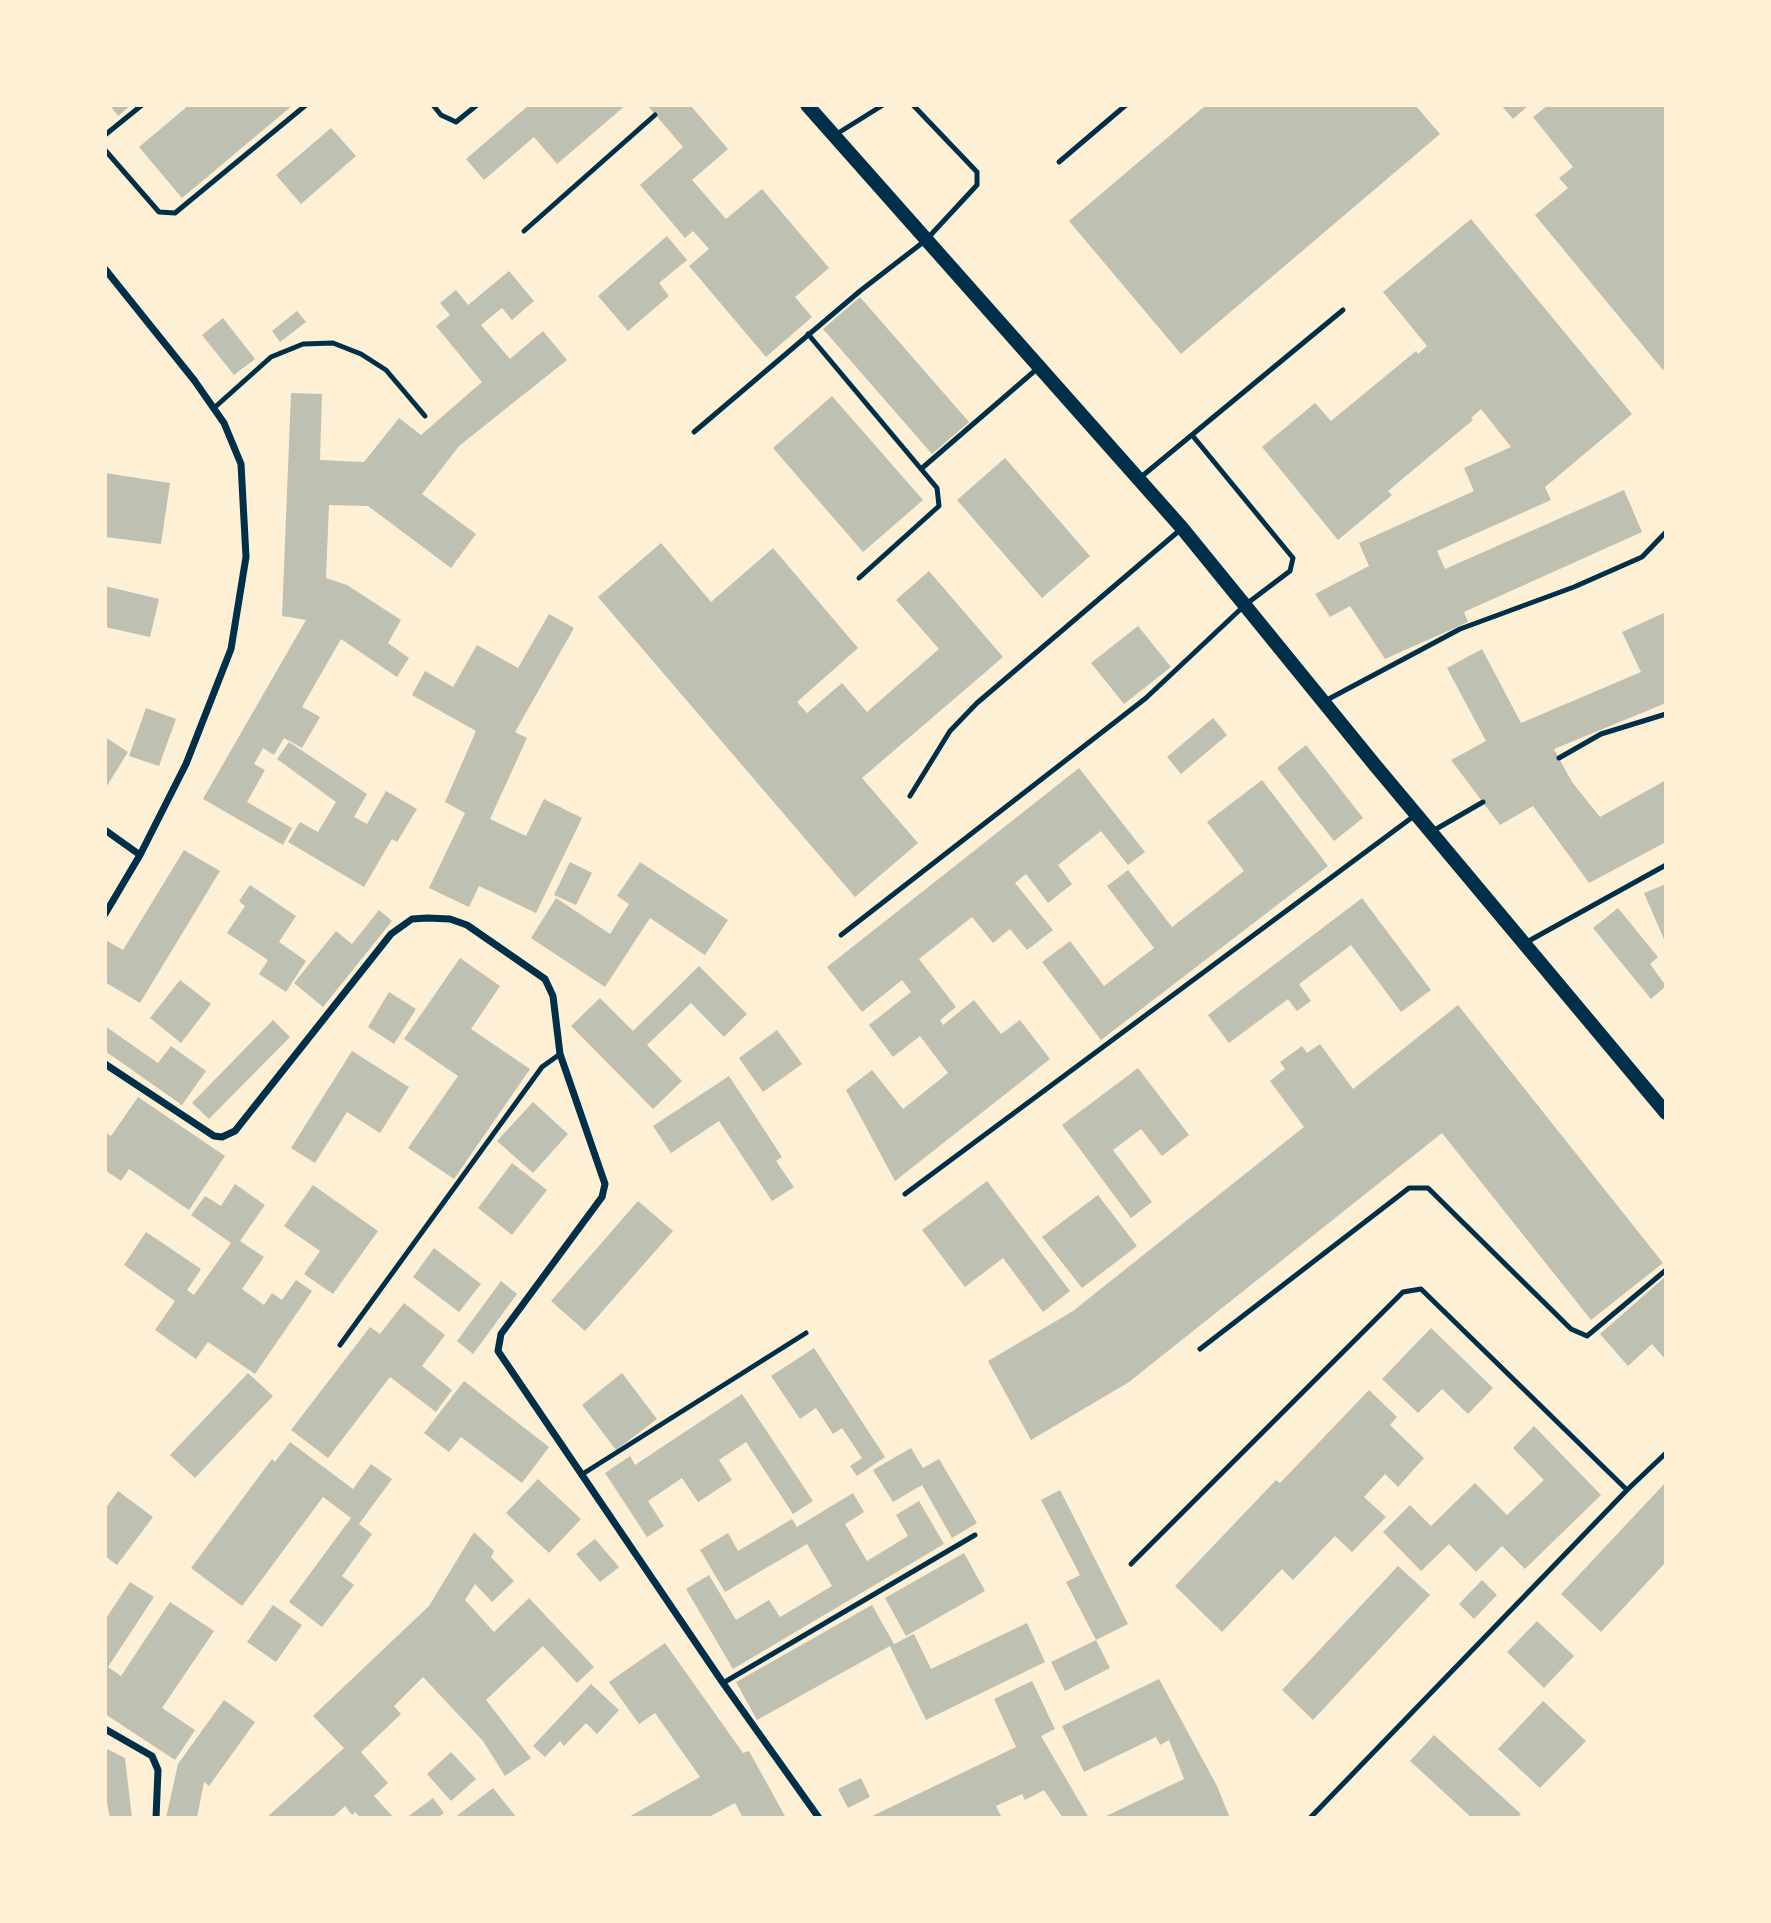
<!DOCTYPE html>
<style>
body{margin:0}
#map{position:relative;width:1771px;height:1923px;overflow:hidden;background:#fdf0d5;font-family:"Open Sans",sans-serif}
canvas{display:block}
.frame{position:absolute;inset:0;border:107px solid #fdf0d5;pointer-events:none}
</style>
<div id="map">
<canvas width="1771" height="1923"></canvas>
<div class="frame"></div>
</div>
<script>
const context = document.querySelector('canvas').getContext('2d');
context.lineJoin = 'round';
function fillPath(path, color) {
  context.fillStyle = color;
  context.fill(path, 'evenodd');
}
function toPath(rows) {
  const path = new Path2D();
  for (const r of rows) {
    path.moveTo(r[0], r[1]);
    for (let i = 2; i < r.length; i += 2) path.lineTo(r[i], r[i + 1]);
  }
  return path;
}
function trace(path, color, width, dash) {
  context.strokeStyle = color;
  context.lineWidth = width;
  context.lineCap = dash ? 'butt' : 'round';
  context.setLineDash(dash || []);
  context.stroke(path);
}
const building = toPath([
 [110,105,131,105,118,116],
 [189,105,293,105,182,198,139,147],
 [529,105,626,105,557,164,534,137,484,180,466,159],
 [647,105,690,105,728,149,692,180,726,219,762,189,829,268,795,297,812,317,766,357,689,266,709,249,693,231,685,238,640,185,683,147],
 [1206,105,1415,105,1440,134,1181,354,1069,221],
 [1501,105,1529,105,1513,119],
 [1548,105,1666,105,1666,368,1663,370,1535,215,1568,188,1559,178,1573,167,1533,117],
 [331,128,356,156,301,204,276,175],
 [1471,219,1632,414,1545,487,1551,500,1437,551,1445,569,1624,490,1642,532,1464,612,1468,622,1385,659,1350,606,1330,617,1315,594,1369,566,1359,543,1474,491,1464,468,1511,447,1481,409,1471,418,1473,420,1388,491,1392,495,1338,540,1262,447,1315,403,1331,421,1416,351,1418,354,1427,346,1383,292],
 [667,236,687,260,659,283,669,296,628,331,598,296],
 [509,271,534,301,512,320,502,308,481,325,510,359,543,331,567,360,459,446,422,494,476,534,451,568,368,506,329,505,326,578,347,585,401,620,388,643,409,658,397,677,341,639,302,707,320,717,302,748,284,738,274,755,263,748,254,764,265,770,247,802,292,828,283,845,203,799,306,620,282,616,291,393,322,394,320,460,364,462,399,418,421,435,482,382,436,326,450,315,440,303,456,290,468,305],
 [860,297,969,422,932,454,823,329],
 [297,311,306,322,280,342,272,331],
 [223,318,255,359,234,375,202,335],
 [832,396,923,500,863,552,773,448],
 [1005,458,1090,556,1042,598,957,500],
 [105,473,170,483,161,544,105,537],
 [661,543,711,602,773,548,858,648,797,702,807,713,842,683,867,712,939,649,896,600,929,571,1003,657,862,778,918,843,855,897,598,597],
 [105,586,159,599,150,637,105,627],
 [1666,612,1666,703,1554,749,1572,782,1600,817,1666,780,1666,842,1589,883,1533,806,1500,825,1451,760,1486,741,1447,668,1482,649,1521,723,1641,672,1622,632],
 [549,614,574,628,515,732,527,738,490,819,526,836,544,799,582,818,536,913,479,886,469,907,429,888,465,813,445,802,476,731,412,695,425,671,453,687,477,645,518,668],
 [1138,626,1171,667,1124,704,1091,663],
 [146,708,176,719,159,766,129,756],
 [1213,718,1227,735,1181,774,1167,757],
 [105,737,128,752,105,789],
 [289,742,367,794,354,817,367,824,386,791,417,809,397,842,392,839,364,887,288,842,300,822,318,832,336,802,277,759],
 [1306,745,1363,818,1334,841,1277,768],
 [1079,768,1145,852,1128,865,1101,831,1058,865,1072,884,1048,903,1026,874,1015,883,1053,930,1027,950,1010,929,993,943,972,917,919,959,956,1007,940,1020,943,1025,974,1000,1001,1034,1020,1020,1050,1059,895,1181,846,1090,872,1070,903,1109,948,1073,920,1036,893,1057,869,1025,911,992,902,980,862,1012,827,967],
 [1262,780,1328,866,1101,1040,1042,962,1070,941,1104,986,1154,948,1107,886,1128,870,1172,927,1244,871,1207,822],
 [184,850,220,871,140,1003,105,982,105,945,107,941,123,950],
 [570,862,592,873,576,905,554,895],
 [640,862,728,920,705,955,650,918,605,987,531,938,556,898,610,934,629,904,617,896],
 [1666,884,1666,944,1644,893],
 [250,885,296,916,279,942,306,961,286,992,259,974,268,960,227,933,245,906,239,901],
 [1362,898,1431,990,1401,1012,1351,945,1299,984,1311,1001,1297,1011,1288,999,1229,1043,1208,1015],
 [1618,908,1658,957,1650,964,1666,986,1651,999,1593,928],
 [379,910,392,921,323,1007,294,983,336,931,352,944],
 [460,958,500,986,471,1029,530,1069,454,1179,408,1148,458,1076,404,1039],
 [699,966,747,1014,724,1037,691,1003,647,1045,682,1081,653,1109,571,1026,600,998,633,1031],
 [180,980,211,1004,181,1043,150,1018],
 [389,992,416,1009,394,1044,368,1027],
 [1458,1005,1663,1263,1591,1320,1442,1133,1129,1382,1031,1440,988,1361,1073,1311,1304,1127,1270,1081,1285,1069,1280,1062,1302,1046,1307,1053,1320,1044,1353,1089],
 [273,1020,290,1037,209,1119,192,1103],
 [105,1026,158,1063,171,1046,206,1071,182,1105,105,1051],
 [777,1030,802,1064,763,1092,739,1058],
 [352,1051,409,1087,380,1133,347,1112,315,1163,291,1148],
 [1138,1068,1189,1135,1162,1156,1141,1129,1113,1150,1152,1202,1131,1218,1062,1125],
 [729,1076,782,1157,776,1161,794,1187,772,1201,719,1121,671,1153,653,1126],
 [138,1097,225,1156,189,1210,129,1169,121,1181,105,1170,105,1132,111,1136],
 [533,1102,568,1134,533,1173,497,1141],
 [512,1163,547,1190,512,1235,478,1208],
 [987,1181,1070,1291,1043,1312,1003,1258,965,1287,922,1230],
 [235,1184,265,1205,240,1241,264,1257,242,1289,264,1305,272,1293,282,1300,296,1280,312,1291,255,1374,208,1342,196,1359,155,1330,175,1301,124,1265,146,1232,201,1269,187,1290,194,1295,231,1243,191,1215,205,1196,221,1206],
 [313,1185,378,1231,333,1294,304,1274,320,1251,284,1226],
 [1098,1195,1137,1246,1082,1288,1042,1237],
 [638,1201,673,1231,585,1331,551,1301],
 [434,1248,481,1284,459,1312,413,1277],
 [1666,1276,1666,1360,1652,1344,1628,1366,1600,1334],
 [501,1281,517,1294,473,1354,457,1341],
 [404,1303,445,1335,422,1366,452,1390,436,1412,390,1377,328,1458,291,1430,370,1327,380,1334],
 [1431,1328,1493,1388,1468,1414,1442,1389,1418,1413,1382,1379],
 [814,1348,885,1457,857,1476,850,1466,862,1458,842,1428,833,1434,816,1408,800,1419,771,1376],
 [248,1373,273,1396,195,1478,170,1455],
 [622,1373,657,1419,616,1450,582,1405],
 [464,1381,549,1447,522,1483,461,1437,449,1452,424,1433],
 [1369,1390,1397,1417,1390,1425,1424,1458,1398,1487,1385,1474,1364,1497,1386,1517,1352,1552,1335,1536,1293,1580,1282,1569,1222,1632,1175,1586,1276,1480,1280,1483],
 [742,1394,813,1501,793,1514,746,1442,719,1460,732,1480,698,1502,682,1478,648,1501,664,1526,647,1537,605,1473,630,1456,635,1465],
 [1534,1426,1601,1495,1525,1569,1502,1546,1476,1572,1449,1544,1421,1571,1383,1532,1410,1505,1431,1526,1475,1483,1507,1515,1544,1480,1513,1448],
 [290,1442,353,1489,371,1464,392,1479,359,1524,372,1534,342,1576,354,1585,322,1627,289,1602,351,1518,323,1497,242,1606,191,1568,272,1459,275,1462],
 [911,1448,923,1468,939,1459,977,1523,952,1538,922,1485,893,1502,873,1470],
 [538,1479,581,1519,549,1553,506,1513],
 [1666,1482,1666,1562,1601,1632,1561,1594],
 [1060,1490,1128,1624,1096,1640,1066,1582,1080,1575,1041,1500],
 [118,1491,153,1517,117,1565,105,1556,105,1509],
 [853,1493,864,1512,845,1524,867,1561,908,1536,896,1515,919,1501,944,1544,733,1669,686,1589,709,1575,736,1620,769,1600,780,1617,832,1586,807,1544,725,1592,700,1550,728,1533,738,1551,792,1519,797,1527],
 [474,1532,494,1551,491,1557,514,1581,492,1602,475,1584,465,1600,494,1632,529,1598,594,1667,577,1683,543,1646,486,1700,531,1758,505,1776,483,1741,423,1677,394,1706,401,1714,361,1752,388,1783,374,1796,394,1818,361,1818,355,1812,352,1815,345,1806,332,1818,266,1818,344,1748,313,1716,429,1606],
 [595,1539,619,1567,600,1582,576,1554],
 [964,1553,985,1591,906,1636,885,1598],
 [1398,1566,1430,1595,1313,1720,1282,1690],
 [1482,1580,1497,1595,1474,1619,1459,1604],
 [130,1582,154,1597,108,1667,121,1676,170,1602,214,1631,162,1708,195,1730,175,1760,105,1714,105,1620],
 [273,1605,302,1625,276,1662,247,1642],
 [872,1605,894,1644,914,1634,931,1669,1027,1623,1045,1662,926,1720,890,1646,757,1720,736,1682],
 [1537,1621,1574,1656,1544,1688,1507,1652],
 [1096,1640,1110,1668,1065,1691,1051,1662],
 [665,1643,743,1753,749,1751,786,1818,743,1818,735,1803,707,1818,627,1818,700,1777,655,1713,639,1724,609,1682],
 [1159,1679,1217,1786,1230,1818,1102,1818,1184,1779,1169,1740,1160,1745,1156,1737,1084,1772,1062,1726],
 [1032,1681,1055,1729,1041,1736,1089,1818,1063,1818,1044,1790,1025,1800,1022,1794,996,1806,1002,1818,868,1818,1016,1747,994,1699],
 [591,1684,619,1710,597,1734,586,1723,564,1746,560,1741,545,1757,533,1746],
 [224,1700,255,1722,209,1786,204,1782,197,1818,166,1818,178,1764],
 [1543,1701,1586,1741,1540,1788,1498,1749],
 [1434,1735,1521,1814,1517,1818,1472,1818,1410,1761],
 [105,1748,125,1758,132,1818,110,1818,105,1793],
 [451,1752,476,1779,451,1801,427,1774],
 [861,1778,870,1797,848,1808,838,1789],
 [493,1788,517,1818,454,1818],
 [433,1798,444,1813,437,1818,406,1818]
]);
const service = toPath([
 [433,105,441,115,456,122,477,105],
 [105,135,142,105],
 [835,135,883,105],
 [105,150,159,212,175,213,306,105],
 [1059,162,1126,105],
 [524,231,655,115],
 [808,334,937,488,939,506,859,578],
 [214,408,271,357,303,344,333,343,361,354,386,370,425,416],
 [694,432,860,291,926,240,977,185,977,172,913,105],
 [921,469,1038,368],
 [1141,477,1343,310],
 [1323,702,1460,629,1574,587,1642,557,1666,532],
 [1559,758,1601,734,1666,714],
 [910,796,950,731,977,703,1180,530],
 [1431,832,1483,802],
 [841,935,1146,698,1245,605,1290,571,1293,558,1192,435],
 [1525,943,1666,865],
 [905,1194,1414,816],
 [340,1345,542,1067,560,1054],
 [1200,1349,1409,1188,1428,1188,1571,1329,1587,1336,1666,1270],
 [581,1475,806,1333],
 [1131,1564,1403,1292,1421,1289,1627,1490,1666,1453],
 [723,1683,975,1535],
 [1310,1818,1627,1490]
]);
const minor = toPath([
 [105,269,194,380,224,423,241,464,246,557,231,649,186,764,140,855,105,914],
 [105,830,140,855],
 [105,1064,214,1136,222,1137,235,1131,391,934,412,919,427,918,450,919,467,925,545,979,553,996,560,1054,605,1184,602,1197,501,1334,498,1351,723,1683,819,1818],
 [105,1729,152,1756,158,1770,156,1818]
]);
const secondary = toPath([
 [807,105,1182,528,1374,764,1666,1113]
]);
fillPath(building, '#bec0b2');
trace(service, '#003049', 5);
trace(minor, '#003049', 7);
trace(secondary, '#003049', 14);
</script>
